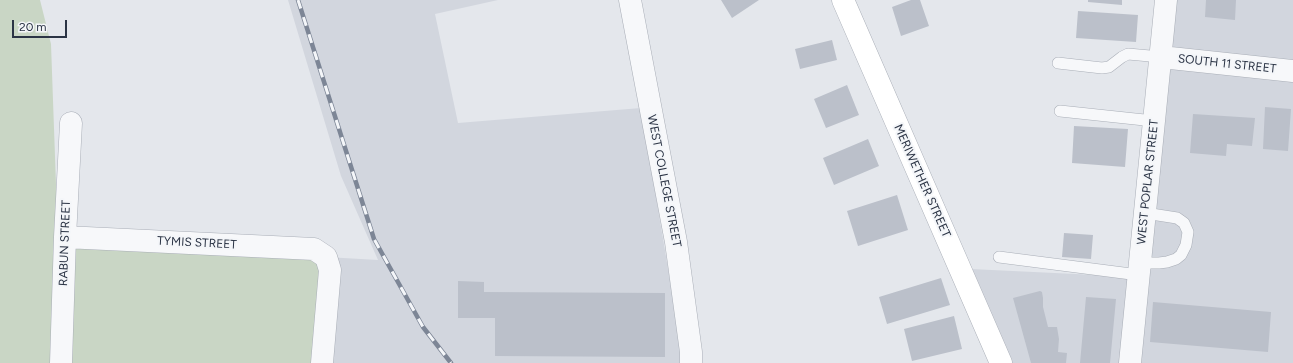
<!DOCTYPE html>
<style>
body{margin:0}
#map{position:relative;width:1293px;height:363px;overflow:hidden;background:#e4e7ec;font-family:Figtree,sans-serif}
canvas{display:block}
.scale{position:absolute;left:12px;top:20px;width:55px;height:18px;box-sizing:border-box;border:2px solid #2b3445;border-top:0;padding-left:5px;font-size:12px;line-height:14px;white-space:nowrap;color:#2b3445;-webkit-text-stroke:3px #f4f6f9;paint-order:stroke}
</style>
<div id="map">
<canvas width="1293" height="363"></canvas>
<div class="scale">20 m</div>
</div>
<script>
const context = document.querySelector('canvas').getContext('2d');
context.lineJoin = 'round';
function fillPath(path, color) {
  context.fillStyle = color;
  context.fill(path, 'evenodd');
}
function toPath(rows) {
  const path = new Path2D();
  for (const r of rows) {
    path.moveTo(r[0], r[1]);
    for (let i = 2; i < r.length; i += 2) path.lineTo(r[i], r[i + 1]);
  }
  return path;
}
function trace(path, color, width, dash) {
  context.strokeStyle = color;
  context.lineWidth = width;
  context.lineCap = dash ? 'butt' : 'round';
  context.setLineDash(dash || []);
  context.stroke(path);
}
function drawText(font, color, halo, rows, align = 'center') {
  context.font = font + ' Figtree,sans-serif';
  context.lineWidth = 4;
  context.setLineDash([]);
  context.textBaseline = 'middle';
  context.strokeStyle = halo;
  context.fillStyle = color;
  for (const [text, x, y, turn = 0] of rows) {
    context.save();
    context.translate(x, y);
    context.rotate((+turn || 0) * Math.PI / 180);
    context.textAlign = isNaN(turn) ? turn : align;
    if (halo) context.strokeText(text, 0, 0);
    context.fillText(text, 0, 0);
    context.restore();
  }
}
const built = toPath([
 [288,0,498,0,435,14,458,123,641,108,681,346,682,363,319,363,326,257,378,260,341,176],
 [1167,0,1293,0,1293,363,1005,363,971,269,1138,277]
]);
const green = toPath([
 [0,0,40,0,51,44,58,241,326,257,319,363,0,363]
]);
const building = toPath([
 [721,0,759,0,732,18],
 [911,0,920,0,929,26,901,36,892,7],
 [1088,0,1122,0,1122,5,1088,2],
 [1206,0,1236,0,1235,20,1205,17],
 [1078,11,1138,15,1136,42,1076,38],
 [832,40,837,60,800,69,795,49],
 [847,85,859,115,826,128,814,99],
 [1265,107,1291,109,1288,151,1263,149],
 [1193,114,1255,118,1252,146,1227,144,1226,156,1190,153],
 [1074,126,1128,129,1125,167,1072,163],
 [868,139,879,166,834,185,823,158],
 [897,195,908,230,858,246,847,211],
 [1064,233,1093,235,1091,259,1062,257],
 [941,278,950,305,887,324,879,297],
 [458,281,484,282,484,292,665,293,665,357,495,356,495,318,458,318],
 [1040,291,1042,292,1043,298,1043,307,1048,327,1057,327,1059,339,1058,352,1067,353,1066,363,1031,363,1013,298],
 [1086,297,1116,299,1110,363,1080,363],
 [1153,302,1271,312,1268,352,1150,342],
 [954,316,962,349,912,361,904,329]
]);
const lane = toPath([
 [1058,63,1102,68,1109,67,1122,57,1128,54,1161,57],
 [1060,111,1154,121],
 [999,257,1139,275],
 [1140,263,1159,263,1167,262,1176,259,1181,255,1186,245,1188,232,1184,223,1177,218,1145,213]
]);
const street = toPath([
 [630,0,676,242,691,352,691,363],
 [1161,57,1293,71],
 [65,237,314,249,326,257,330,270,322,363],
 [61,363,65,237,71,123],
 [1130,363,1166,0]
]);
const secondary = toPath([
 [843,0,1001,363]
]);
const rail = toPath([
 [298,0,374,239,423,327,451,363]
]);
const streetNames = [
 ["SOUTH 11 STREET",1227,64,6],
 ["WEST COLLEGE STREET",664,181,79],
 ["MERIWETHER STREET",922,181,66],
 ["WEST POPLAR STREET",1148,182,-84],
 ["RABUN STREET",65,243,-88],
 ["TYMIS STREET",197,243,3]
];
fillPath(built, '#d2d6de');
fillPath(green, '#c9d6c5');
fillPath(building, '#bbc0ca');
trace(lane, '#a9aeb7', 12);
trace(street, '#a9aeb7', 23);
trace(secondary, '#a9aeb7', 23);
trace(lane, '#f7f8fa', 11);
trace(street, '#f7f8fa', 22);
trace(secondary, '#fff', 22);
trace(rail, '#7d8696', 4.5);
trace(rail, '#f4f6f9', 3, [9]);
drawText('12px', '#2b3445', '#f4f6f9', streetNames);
</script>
